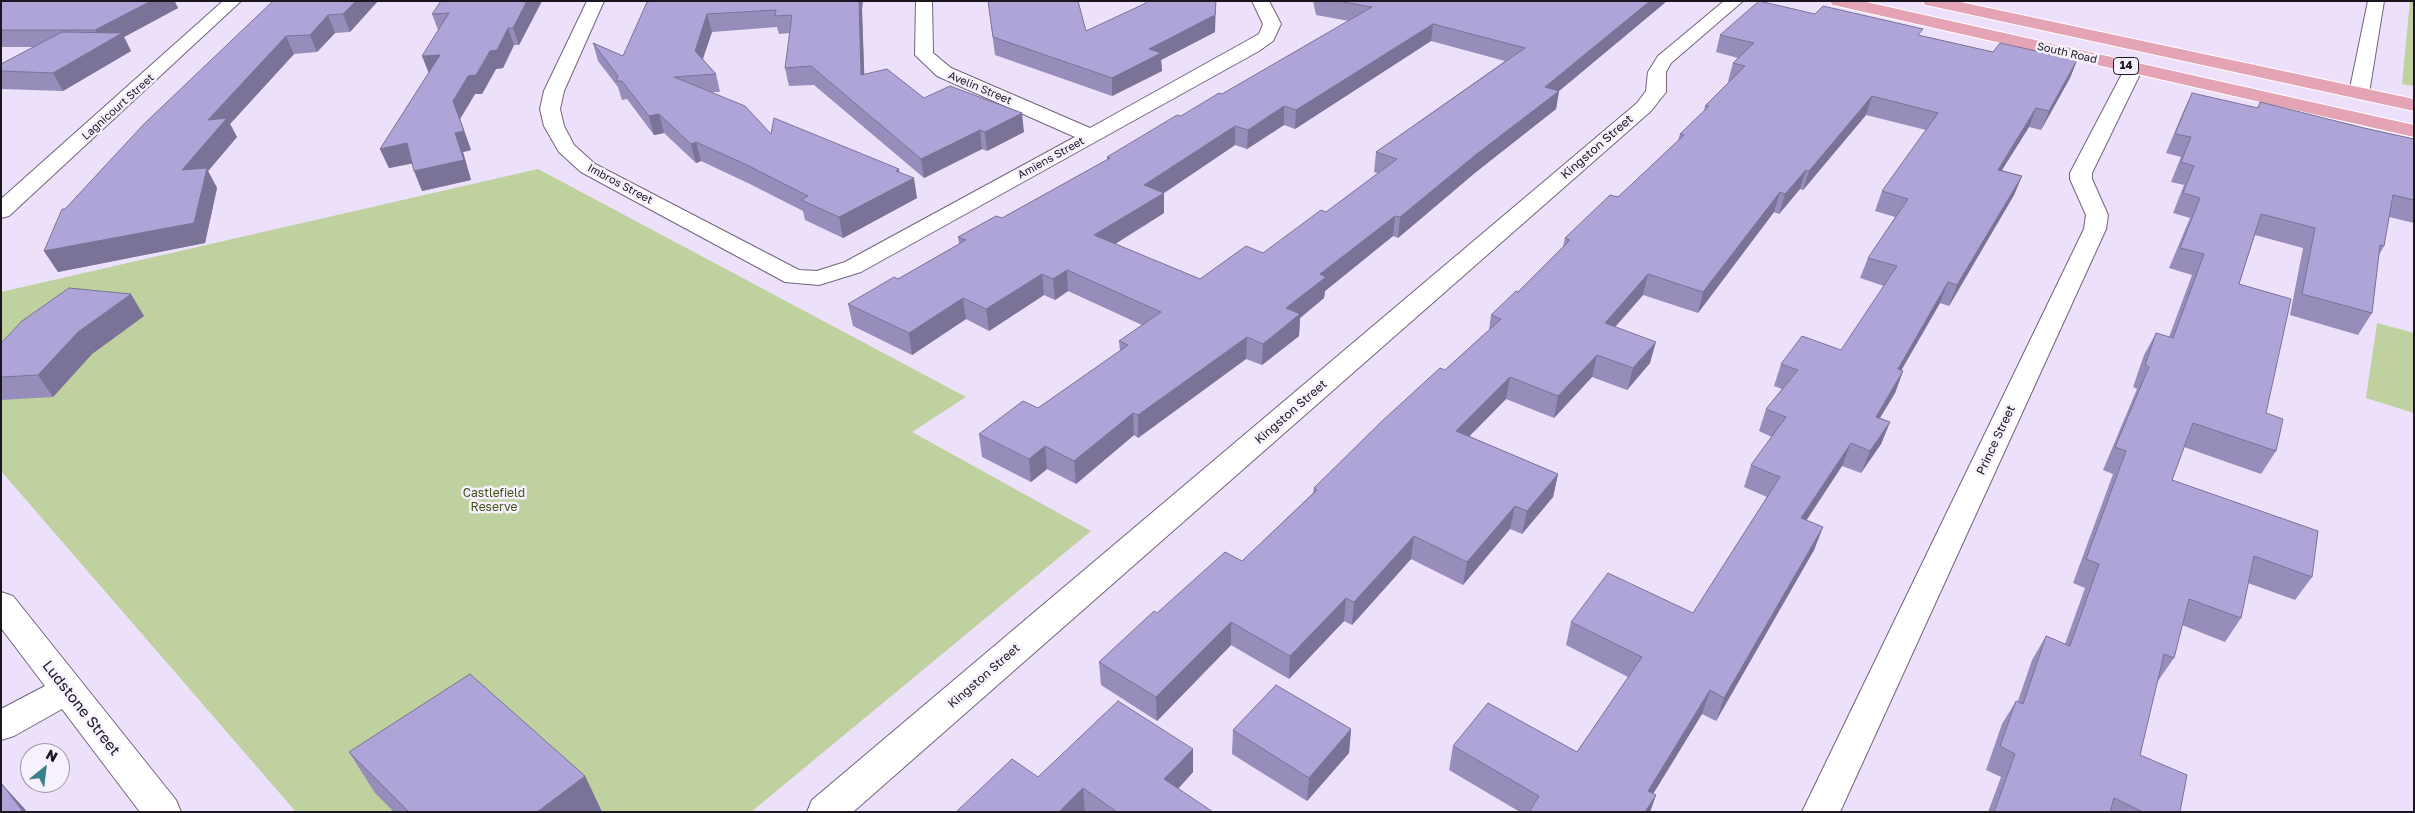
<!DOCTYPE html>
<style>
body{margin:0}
#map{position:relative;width:2415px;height:813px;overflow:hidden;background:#ede0fa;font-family:"Golos Text",sans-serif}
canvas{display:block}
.frame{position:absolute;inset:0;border:2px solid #1a151e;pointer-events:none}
.north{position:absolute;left:20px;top:743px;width:50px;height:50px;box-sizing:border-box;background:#f6f1fc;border:1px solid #9e99a3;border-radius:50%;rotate:29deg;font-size:14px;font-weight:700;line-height:20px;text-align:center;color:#1a151e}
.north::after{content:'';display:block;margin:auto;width:18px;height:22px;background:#3b818b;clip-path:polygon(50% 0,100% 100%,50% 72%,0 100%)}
</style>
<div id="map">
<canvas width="2415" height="813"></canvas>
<div class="frame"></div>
<div class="north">N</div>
</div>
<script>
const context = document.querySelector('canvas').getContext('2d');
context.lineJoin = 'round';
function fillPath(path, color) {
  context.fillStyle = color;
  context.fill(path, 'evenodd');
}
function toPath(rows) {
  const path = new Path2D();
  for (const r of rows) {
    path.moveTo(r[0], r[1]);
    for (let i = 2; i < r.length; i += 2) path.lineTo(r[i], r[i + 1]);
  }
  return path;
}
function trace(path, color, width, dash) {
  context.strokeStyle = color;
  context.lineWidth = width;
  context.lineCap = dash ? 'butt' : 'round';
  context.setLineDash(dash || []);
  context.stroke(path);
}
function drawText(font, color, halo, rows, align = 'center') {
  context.font = font + ' "Golos Text",sans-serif';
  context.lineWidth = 5;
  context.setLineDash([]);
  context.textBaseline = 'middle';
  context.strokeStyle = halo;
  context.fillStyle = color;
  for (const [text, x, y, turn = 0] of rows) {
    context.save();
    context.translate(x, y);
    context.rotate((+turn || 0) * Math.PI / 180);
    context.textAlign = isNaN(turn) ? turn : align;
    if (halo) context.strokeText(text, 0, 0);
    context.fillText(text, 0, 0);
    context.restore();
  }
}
const green = toPath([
 [2410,1,2414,1,2414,86,2402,84],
 [538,169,966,397,912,432,1091,531,751,812,296,812,1,471,1,292],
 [2377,323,2414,333,2414,413,2366,398]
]);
const minor = toPath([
 [223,1,241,1,9,216,1,218,1,199,223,1],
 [587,1,604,1,564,91,560,109,564,126,574,145,595,164,799,270,817,271,845,262,1075,137,937,76,915,55,916,1,932,1,933,53,951,68,1090,128,1259,34,1263,24,1252,1,1269,1,1281,24,1273,41,1259,51,861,272,819,285,785,282,581,172,559,152,544,126,540,109,544,91,587,1],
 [1724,1,1743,1,1671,63,1666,72,1666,92,1651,111,853,812,807,812,812,800,1637,103,1646,91,1648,72,1658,56,1724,1],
 [2368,1,2384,1,2369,93,2366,97,2359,99,2352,97,2349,93,2368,1],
 [2134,62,2141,64,2143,68,2092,173,2092,179,2108,215,2106,229,1840,812,1802,812,2084,229,2086,215,2070,179,2070,173,2125,68,2127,64,2134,62],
 [1,592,13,596,176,800,181,812,140,812,62,709,14,736,1,740,1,709,45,686,1,628,1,592]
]);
const major = toPath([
 [1830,1,1862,1,2414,125,2414,137,1838,6,1832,5,1830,1],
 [1923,1,1956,1,2414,99,2414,111,1931,6,1925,5,1923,1]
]);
const wall = toPath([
 [1,1,177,1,175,2,178,8,124,37,131,51,63,91,1,89,1,64,34,47,1,47],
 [273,1,378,1,350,32,335,33,317,52,294,54,230,124,237,137,208,171,217,188,205,243,58,272,44,251,65,209],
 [542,1,519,45,514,45,503,68,496,69,482,94,475,94,460,119,471,150,463,152,471,180,422,191,412,163,389,168,380,149,429,73,438,30,432,14],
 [988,1,1086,31,1215,32,1161,60,1162,71,1112,96,995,55],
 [1313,1,1667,1,1559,91,1556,109,1476,172,1398,238,1393,236,1325,291,1324,298,1300,318,1299,336,1262,365,1246,359,1138,438,1134,435,1076,484,1047,469,1031,482,982,457,979,434,1038,408,1120,351,1119,341,1142,325,1068,291,1055,300,1044,295,989,331,966,319,912,355,853,326,848,304,898,279,959,244,958,237,1002,218,1107,160,1107,157,1222,94,1349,21,1316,15],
 [1431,41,1505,61,1376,152,1374,172,1378,173,1326,212,1263,253,1200,279,1115,244,1164,213,1164,193,1235,145,1247,149,1284,125,1295,129],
 [653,2,862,10,864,75,924,98,1024,132,987,151,982,149,924,178,814,85,789,86,785,68,790,33,779,34,777,27,712,32,703,59,716,74,720,92,713,92,771,134,899,172,917,198,843,238,805,220,803,211,750,184,701,161,696,163,664,133,654,135,627,99,622,100,618,87,598,61,593,43,623,56],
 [1815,14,1921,36,1993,52,2077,60,2070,78,2041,130,2029,127,2002,170,2022,176,2014,195,1949,306,1940,303,1901,371,1903,371,1895,393,1880,418,1890,422,1881,444,1861,473,1842,466,1806,520,1823,527,1814,550,1716,721,1702,714,1653,794,1656,795,1650,812,1520,812,1449,770,1453,746,1577,752,1628,677,1566,645,1571,622,1693,613,1767,497,1744,487,1751,465,1772,437,1759,431,1766,409,1782,389,1774,386,1781,364,1841,350,1884,286,1860,278,1868,258,1895,217,1875,211,1882,191,1926,130,1866,115,1803,190,1800,189,1779,214,1774,212,1698,313,1643,295,1615,327,1650,363,1627,390,1592,377,1554,418,1506,399,1469,436,1558,474,1553,497,1522,534,1510,529,1463,585,1411,559,1352,625,1344,621,1289,679,1231,645,1157,721,1101,685,1099,662,1157,613,1242,561,1313,493,1314,488,1489,330,1491,315,1518,292,1563,247,1565,238,1618,197,1678,141,1680,134,1704,111,1705,106,1729,82,1728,81,1733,63,1738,58,1716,52,1720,35],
 [2192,93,2257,108,2260,102,2364,128,2414,139,2414,223,2389,217,2384,246,2379,255,2372,313,2358,335,2290,315,2303,248,2255,235,2239,284,2266,413,2276,451,2261,474,2184,447,2172,480,2312,577,2295,600,2248,583,2241,618,2225,642,2182,625,2174,658,2158,681,2157,681,2140,755,2180,812,1988,812,2001,777,1986,770,2002,724,2016,701,2018,701,2032,660,2046,636,2065,644,2085,588,2073,583,2113,474,2103,470,2137,389,2133,387,2144,355,2156,333,2169,337,2192,275,2169,268,2190,218,2173,213,2184,185,2171,182,2181,157,2166,153,2183,112],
 [144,316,92,354,53,397,1,400,1,343],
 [1351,729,1349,753,1307,801,1232,754,1233,730],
 [349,752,585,776,602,812,394,812,375,793],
 [1193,772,1178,789,1213,812,956,812,1038,777]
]);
const shadedWall = toPath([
 [151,1,177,1,175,2,178,8,124,37,131,51,63,91,53,73,103,44,95,30],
 [356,1,378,1,350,32,343,14],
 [527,1,542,1,519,45,513,28],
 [859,1,863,1,862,10,865,94,861,75],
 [1216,1,1215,32,1161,60,1162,71,1112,96,1112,78,1149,49],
 [1650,1,1667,1,1559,91,1556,109,1476,172,1398,238,1400,217,1545,87],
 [707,14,712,32,699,69,695,51],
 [328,15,335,33,317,52,310,35],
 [1433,24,1431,41,1295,129,1296,110],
 [508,28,514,45,503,68,496,69,482,94,475,94,460,119,471,150,463,152,471,180,422,191,414,171,455,133,453,101,468,76],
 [286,36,294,54,230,124,237,137,208,171,217,188,205,243,58,272,44,251,182,170,208,120],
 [440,55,429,74,422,56],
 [2077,60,2070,78,2041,130,2049,111],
 [1872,96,1866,115,1803,190,1809,171],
 [1284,106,1284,125,1247,149,1248,130],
 [2036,108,2029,127,1990,189,1998,170],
 [1022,113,1024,132,987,151,985,132],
 [659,114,664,133,654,135,649,116],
 [1235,126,1235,145,1164,193,1164,213,1096,256,1094,235,1144,185],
 [980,130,982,149,924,178,921,159],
 [696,142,701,161,696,163,691,144],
 [407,143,415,163,389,168,380,149],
 [899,169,901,185,914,178,917,198,843,238,839,217,896,171],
 [1806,170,1800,189,1779,214,1785,194],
 [2022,176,2014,195,1949,306,1957,285],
 [1780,192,1774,212,1698,313,1703,292],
 [1395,216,1393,236,1325,291,1324,298,1300,318,1299,336,1262,365,1263,344,1286,308,1320,274],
 [1067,270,1068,291,1055,300,1053,279],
 [1042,274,1044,295,989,331,986,309],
 [1648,274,1643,295,1600,344,1605,323],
 [1948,282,1940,303,1889,391,1898,369],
 [131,294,144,316,92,354,53,397,38,375,78,332],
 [963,298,966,319,912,355,909,333],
 [1247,337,1246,359,1138,438,1138,415],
 [1656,342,1650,363,1627,390,1633,368],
 [1597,355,1592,377,1554,418,1558,396],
 [1903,371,1895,393,1867,439,1876,417],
 [1510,377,1506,399,1453,453,1456,431],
 [1133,413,1134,435,1076,484,1074,461],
 [1890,422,1881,444,1861,473,1870,451],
 [1851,443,1842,466,1793,541,1801,518],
 [1045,446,1047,469,1031,482,1029,459],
 [1558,474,1553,497,1522,534,1527,511],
 [1515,506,1510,529,1463,585,1467,562],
 [1823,527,1814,550,1716,721,1724,698],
 [1414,536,1411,559,1352,625,1354,602],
 [1346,598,1344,621,1289,679,1290,656],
 [1231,622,1231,645,1157,721,1156,697],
 [1710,690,1702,714,1642,812,1648,791],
 [1351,729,1349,753,1307,801,1309,778],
 [1193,749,1193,772,1165,803,1164,779],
 [585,776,602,812,537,812],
 [2,784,24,808,27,812,23,812],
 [1083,788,1085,812,1059,812],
 [1656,795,1650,812,1645,812]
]);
const building = toPath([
 [1,1,151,1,95,30,1,30,1,1],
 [273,1,356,1,343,14,328,15,310,35,286,36,208,120,227,118,182,170,207,168,194,223,44,251,62,209,65,209,144,124,273,1],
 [441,1,527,1,513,28,508,28,497,50,490,51,476,75,468,76,453,101,464,131,455,133,464,160,414,171,407,143,380,149,440,55,422,56,449,13,432,14,441,1],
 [653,1,859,1,861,75,887,69,924,98,950,86,1022,113,985,132,980,130,921,159,811,66,785,68,792,15,775,16,776,10,707,14,695,51,716,74,674,77,745,106,771,134,774,118,899,169,896,171,914,178,839,217,801,200,808,196,745,164,696,142,691,144,659,114,649,116,622,81,616,81,618,76,593,43,623,56,647,2,653,1],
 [988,1,1078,1,1086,31,1146,3,1146,1,1216,1,1215,15,1149,49,1161,53,1112,78,993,37,988,1],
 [1337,1,1650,1,1545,87,1559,91,1478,153,1400,217,1395,216,1320,274,1326,277,1286,308,1300,314,1263,344,1247,337,1138,415,1133,413,1074,461,1045,446,1029,459,979,434,1023,401,1038,408,1128,345,1119,341,1161,312,1067,270,1053,279,1042,274,986,309,963,298,909,333,848,304,894,277,898,279,966,240,958,237,996,216,1002,218,1110,158,1107,157,1177,115,1181,116,1219,93,1222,94,1372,7,1337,1],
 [1433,24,1525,48,1376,152,1397,159,1326,212,1321,210,1263,253,1246,246,1200,279,1094,235,1164,193,1144,185,1235,126,1248,130,1284,106,1296,110,1433,24],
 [1759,1,1815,14,1823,6,1923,29,1918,35,1993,52,2000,43,2077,60,2049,111,2036,108,1998,170,2022,176,1957,285,1948,282,1898,369,1903,371,1876,417,1890,422,1870,451,1851,443,1801,518,1823,527,1724,698,1710,690,1648,791,1656,795,1645,812,1529,812,1539,796,1453,746,1488,703,1577,752,1642,657,1571,622,1608,573,1693,613,1780,477,1751,465,1786,417,1766,409,1798,370,1781,364,1802,336,1841,350,1897,266,1868,258,1908,199,1882,191,1938,113,1872,96,1809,171,1806,170,1785,194,1780,192,1703,292,1648,274,1605,323,1656,342,1633,368,1597,355,1558,396,1510,377,1456,431,1558,474,1527,511,1515,506,1467,562,1414,536,1354,602,1346,598,1290,656,1231,622,1156,697,1099,662,1154,611,1157,613,1225,552,1242,561,1317,490,1314,488,1381,422,1440,368,1445,370,1501,319,1491,315,1516,291,1518,292,1570,240,1565,238,1610,195,1618,197,1684,135,1680,134,1709,106,1705,106,1745,66,1733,63,1754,43,1720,35,1759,1],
 [62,32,122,33,53,73,1,71,1,64,62,32],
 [2192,93,2258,108,2260,102,2364,128,2414,139,2414,200,2393,195,2384,246,2380,245,2372,313,2302,294,2315,228,2261,214,2239,284,2291,299,2266,413,2283,419,2276,451,2193,423,2172,480,2318,531,2312,577,2254,556,2241,618,2189,599,2174,658,2164,654,2140,755,2187,775,2180,812,2143,812,2114,798,2110,812,1994,812,2015,754,2000,746,2016,701,2023,704,2046,636,2070,646,2099,564,2086,559,2126,451,2115,447,2149,367,2145,365,2156,333,2173,338,2204,254,2180,248,2200,198,2183,193,2194,166,2181,162,2191,137,2175,134,2192,93],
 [69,288,131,294,78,332,38,375,1,377,1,343,22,321,69,288],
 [470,674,585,776,537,812,409,812,349,752,470,674],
 [1276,685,1351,729,1309,778,1233,730,1276,685],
 [1118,701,1193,749,1164,779,1213,812,1117,812,1083,788,1059,812,956,812,1012,759,1038,777,1118,701],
 [1,784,2,784,23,812,1,812,1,784]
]);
const farStreetnames = [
 ["South Road",2067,53,13],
 ["Avelin Street",980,88,23],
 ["Lagnicourt Street",118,107,-42],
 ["Amiens Street",1051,158,-29],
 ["Imbros Street",620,184,28]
];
const shields = [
 [2126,66,25]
];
const shieldNames = [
 ["14",2126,66]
];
const streetNames = [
 ["Kingston Street",1597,147,-41],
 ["Kingston Street",1291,412,-41],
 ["Prince Street",1996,440,-65],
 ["Kingston Street",984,676,-41]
];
const parkNames = [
 ["Castlefield",494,493],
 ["Reserve",494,507]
];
const nearStreetnames = [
 ["Ludstone Street",81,708,52]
];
fillPath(green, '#bed19e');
trace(minor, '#71657c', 2);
trace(major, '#fff', 2);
fillPath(minor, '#fff');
fillPath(major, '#e5a3b6');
fillPath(wall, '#968dba');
fillPath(shadedWall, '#7a7397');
fillPath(building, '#afa4d8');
trace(building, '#7a7397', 1);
drawText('11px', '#1a151e', '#f6f1fc', farStreetnames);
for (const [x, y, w] of shields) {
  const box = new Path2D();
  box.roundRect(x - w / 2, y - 8.5, w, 17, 4);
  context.fillStyle = '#f6f1fc';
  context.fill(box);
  trace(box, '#1a151e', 1);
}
drawText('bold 11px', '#1a151e', null, shieldNames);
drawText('12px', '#1a151e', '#f6f1fc', streetNames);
drawText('12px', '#405117', '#f6f1fc', parkNames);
drawText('15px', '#1a151e', '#f6f1fc', nearStreetnames);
</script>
